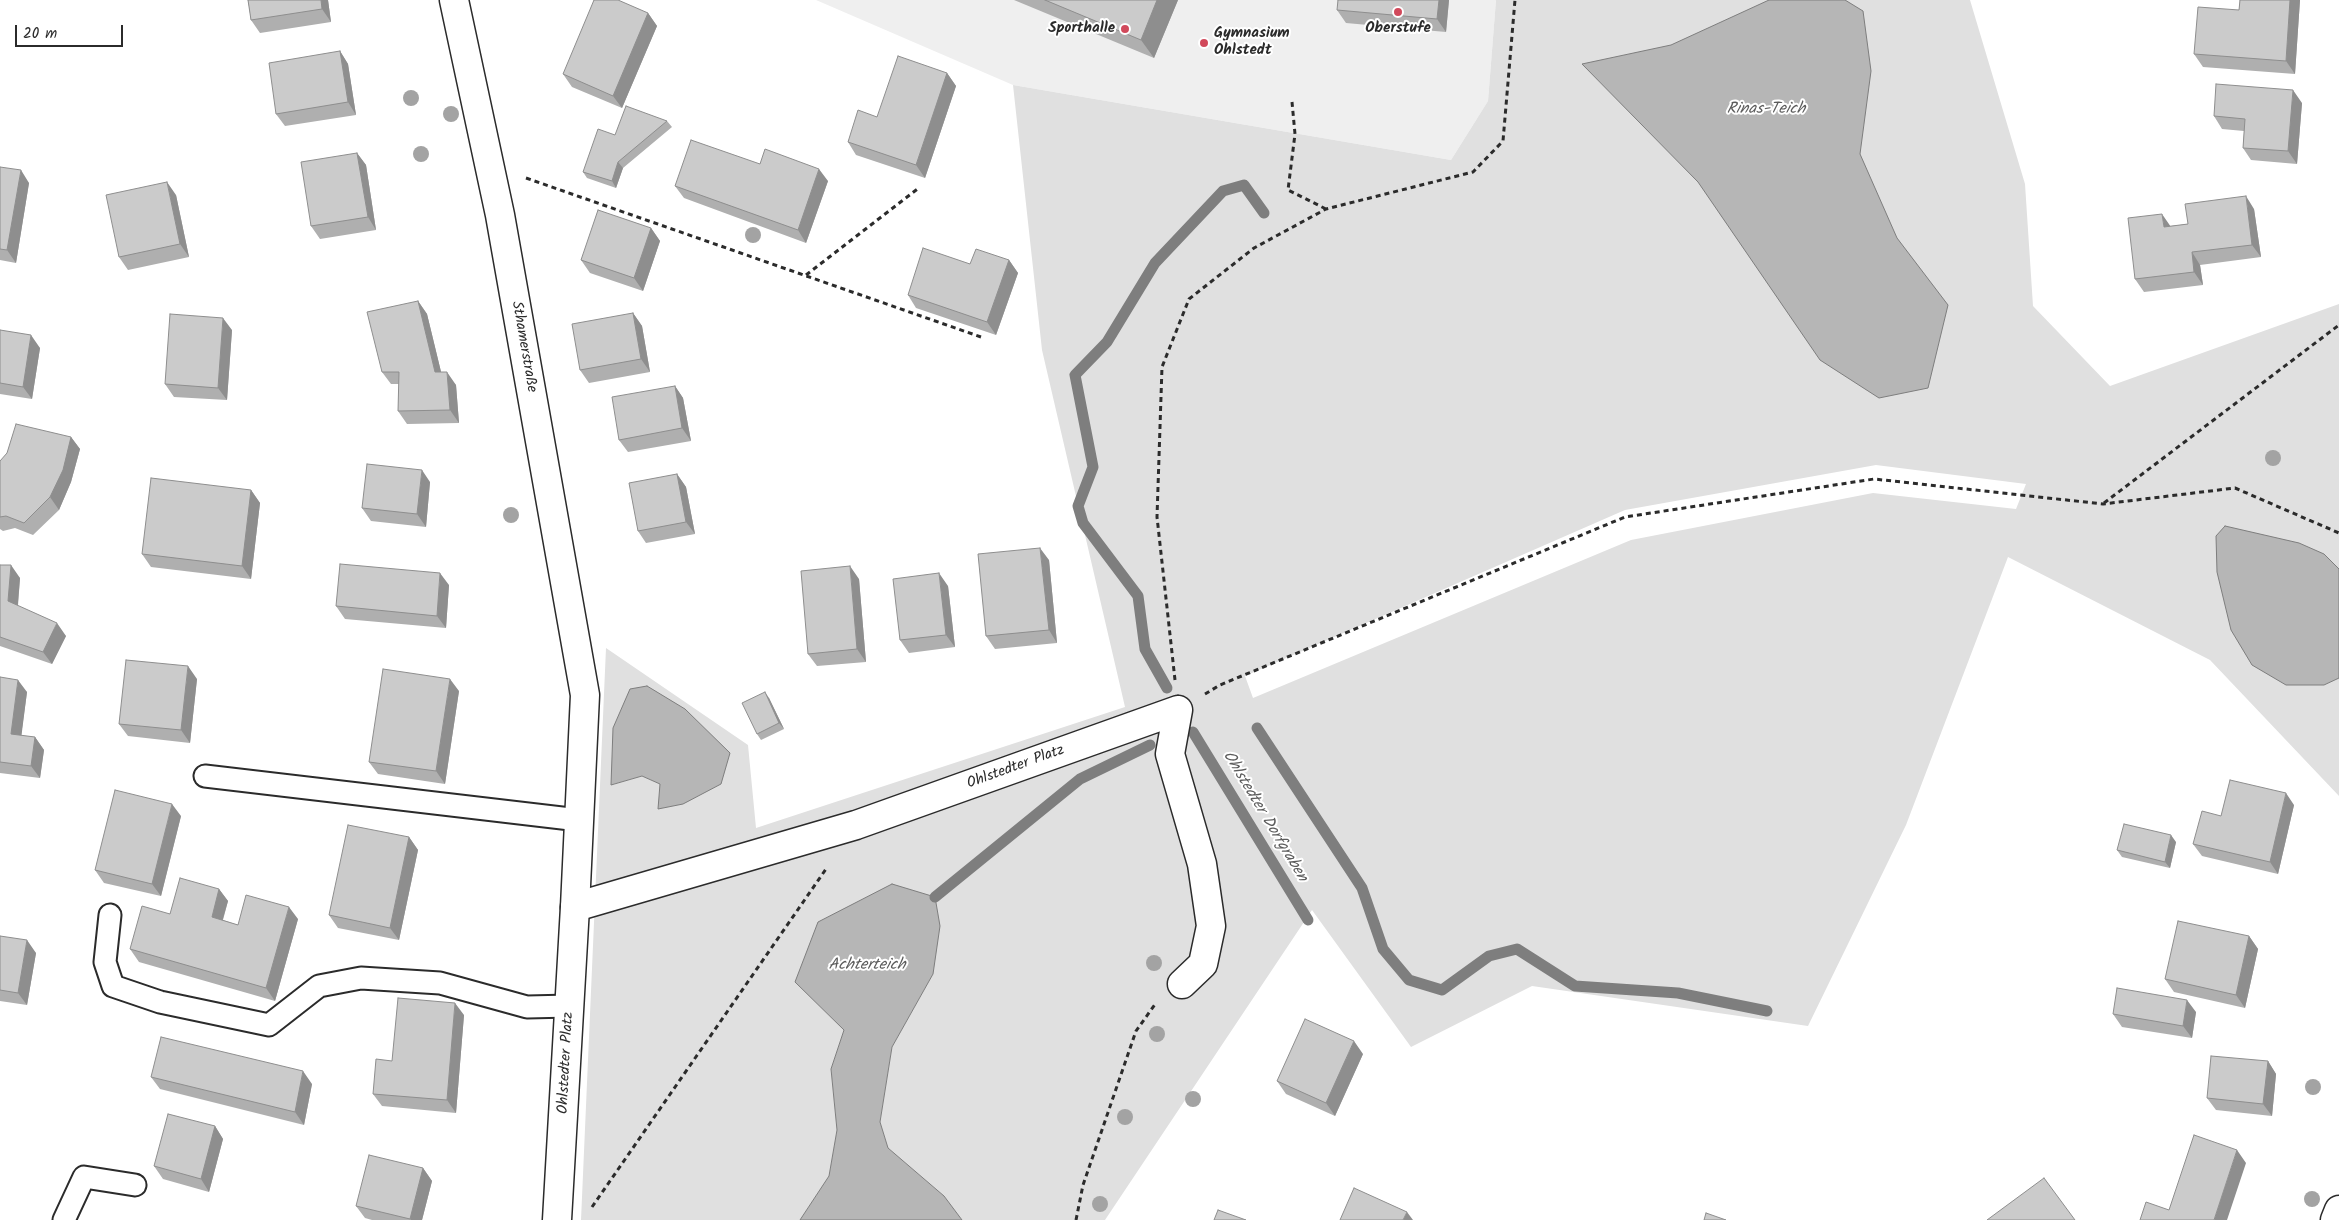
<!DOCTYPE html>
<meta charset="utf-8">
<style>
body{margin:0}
#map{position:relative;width:2339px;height:1220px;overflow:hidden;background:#fff;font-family:Kalam,sans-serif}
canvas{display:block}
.scale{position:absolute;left:15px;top:25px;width:108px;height:22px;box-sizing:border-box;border:2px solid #2b2b2b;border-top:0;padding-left:6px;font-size:15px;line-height:18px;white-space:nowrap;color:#2b2b2b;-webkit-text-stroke:4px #fff;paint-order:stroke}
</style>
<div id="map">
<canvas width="2339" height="1220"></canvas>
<div class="scale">20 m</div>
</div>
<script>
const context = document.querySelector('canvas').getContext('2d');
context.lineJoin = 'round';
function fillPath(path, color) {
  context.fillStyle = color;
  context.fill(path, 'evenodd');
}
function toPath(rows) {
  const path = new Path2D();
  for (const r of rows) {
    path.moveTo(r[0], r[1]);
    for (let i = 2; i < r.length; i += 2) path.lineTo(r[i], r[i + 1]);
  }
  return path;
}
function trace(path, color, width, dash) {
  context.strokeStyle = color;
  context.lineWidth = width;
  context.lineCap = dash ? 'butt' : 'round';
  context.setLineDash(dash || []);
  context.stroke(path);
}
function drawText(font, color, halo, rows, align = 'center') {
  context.font = font + ' Kalam,sans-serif';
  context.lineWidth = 4;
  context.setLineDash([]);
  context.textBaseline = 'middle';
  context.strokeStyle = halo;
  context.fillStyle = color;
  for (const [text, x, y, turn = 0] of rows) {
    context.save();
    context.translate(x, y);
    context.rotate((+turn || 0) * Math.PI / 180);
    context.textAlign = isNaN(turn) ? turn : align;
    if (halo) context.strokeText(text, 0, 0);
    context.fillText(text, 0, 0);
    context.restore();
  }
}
const built = toPath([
 [816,0,1496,0,1488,101,1451,160,1013,85]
]);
const green = toPath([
 [1496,0,1970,0,2025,184,2033,306,2110,386,2339,304,2339,796,2210,660,2008,557,1906,825,1808,1026,1532,986,1411,1047,1312,910,1105,1220,962,1220,944,1196,888,1148,880,1122,892,1047,933,974,844,1030,831,1069,837,1130,829,1176,800,1220,581,1220,606,648,748,745,756,828,1125,707,1042,350,1013,85,1451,160,1488,101],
 [1876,465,2026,484,2016,509,1873,493,1631,540,1253,698,1245,676,1625,510],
 [684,709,660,784,642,776,612,785]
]);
const water = toPath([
 [1769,0,1845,0,1863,11,1871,71,1860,154,1897,238,1948,305,1928,388,1879,398,1820,360,1698,182,1582,64,1671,45,1769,0],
 [2225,526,2299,543,2324,554,2339,569,2339,678,2324,685,2286,685,2252,665,2231,630,2217,572,2216,536,2225,526],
 [647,686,685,709,730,753,721,784,683,804,658,809,660,784,642,776,611,785,613,728,630,689,647,686],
 [892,884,935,897,940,926,933,974,892,1047,880,1122,888,1148,944,1196,962,1220,800,1220,829,1176,837,1130,831,1069,844,1030,795,982,818,922,892,884]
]);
const stream = toPath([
 [1167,688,1145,649,1138,596,1083,523,1078,506,1093,467,1075,375,1107,342,1155,263,1223,191,1244,185,1264,213],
 [1257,728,1362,888,1383,949,1409,980,1442,990,1489,956,1517,949,1575,986,1678,993,1767,1011],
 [1193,732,1308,920],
 [935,897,1080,779,1150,745]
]);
const path = toPath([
 [1292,102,1295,134,1288,190,1326,209],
 [526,178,981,337],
 [806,275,920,187],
 [2104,503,2339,325],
 [1175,680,1157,517,1162,367,1189,299,1254,248,1326,209,1473,172,1503,141,1515,0],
 [1205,694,1220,685,1625,517,1874,479,2103,504,2235,488,2339,533],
 [592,1207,826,869],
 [1076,1220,1083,1185,1136,1031,1156,1003]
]);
const service = toPath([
 [205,776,579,820],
 [110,915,105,962,113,986,160,1002,269,1025,319,986,361,978,440,983,527,1007,570,1006],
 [64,1220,84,1177,135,1185]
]);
const minor = toPath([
 [1178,710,1170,754,1202,864,1211,926,1203,964,1182,984],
 [575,907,856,825,1178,710],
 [2335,1220,2339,1210]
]);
const tertiary = toPath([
 [454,0,500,215,585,695,575,907,557,1220]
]);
const trees = [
 [411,98],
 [451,114],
 [421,154],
 [753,235],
 [2273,458],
 [511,515],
 [1154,963],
 [1157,1034],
 [2313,1087],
 [1193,1099],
 [1125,1117],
 [2312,1199],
 [1100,1204]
];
const wall = toPath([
 [248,0,328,0,331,22,260,33,251,20],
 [1014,0,1178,0,1154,58],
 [1449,0,1446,32,1346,23,1337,10],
 [2240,0,2300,0,2295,74,2203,67,2194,54,2239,10],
 [648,13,657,26,622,108,572,87,563,74],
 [340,51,348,64,356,115,285,126,276,114],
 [947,73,956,86,925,178,856,155,848,142,877,117],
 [2302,103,2297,164,2251,160,2243,148,2244,131,2222,129,2214,116],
 [667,121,672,127,623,168,616,188,587,178,583,172,615,135],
 [357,153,366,165,376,230,320,239,311,226],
 [760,164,828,181,806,243,684,198,675,186],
 [0,167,29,183,16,263,0,260],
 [176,195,189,257,128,270,119,257],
 [2254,209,2261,257,2200,265,2203,285,2144,292,2135,279,2171,226,2188,224],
 [651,228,660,241,643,291,590,273,581,260],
 [1009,260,1018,273,996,335,916,308,908,295,970,264],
 [418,301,427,314,441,372,456,385,459,423,407,424,398,411,399,384,391,384,382,372],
 [633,313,642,326,650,372,589,383,580,370],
 [0,330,40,348,32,399,0,394],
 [232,330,227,400,174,397,165,384],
 [675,386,683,398,691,441,628,452,619,440],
 [71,437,80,449,71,482,59,510,33,535,15,528,3,531,0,529,0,461],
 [677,474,686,487,695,534,646,543,638,531],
 [430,482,426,527,371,521,362,508],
 [251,490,260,503,251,579,151,567,142,554],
 [1049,560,1057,643,995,649,986,636],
 [0,565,20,578,18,606,66,636,52,664,0,646],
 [859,579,866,662,817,666,808,654],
 [449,585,446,628,345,619,336,606],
 [948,586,955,647,909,653,900,640],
 [0,677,27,692,21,736,35,737,44,750,40,778,0,773],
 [197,679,190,743,128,736,119,724],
 [459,691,445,784,378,774,369,762],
 [769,698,784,729,761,740,757,734],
 [2294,805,2278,874,2202,856,2193,844,2221,816],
 [181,816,161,896,104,883,95,870],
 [409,837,418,850,399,940,338,928,329,915],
 [2176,842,2170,868,2122,857,2117,850],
 [219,889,228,901,223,920,238,925,298,919,275,1001,139,962,130,949,170,914],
 [0,936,36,953,27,1005,0,1001],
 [2249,936,2258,949,2245,1008,2174,992,2165,979],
 [2196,1012,2192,1038,2122,1027,2113,1014],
 [464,1015,456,1113,382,1106,373,1094,392,1061],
 [1363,1054,1335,1116,1286,1094,1277,1081],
 [2268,1061,2276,1074,2272,1116,2216,1110,2207,1098],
 [151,1077,312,1084,304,1125,160,1089],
 [215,1126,223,1139,209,1192,163,1179,154,1166],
 [423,1168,432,1181,422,1220,372,1220,365,1218,356,1206]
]);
const shadedWall = toPath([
 [321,0,328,0,331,22,322,9],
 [1157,0,1178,0,1154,58,1141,40],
 [1439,0,1449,0,1446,32,1437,19],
 [2290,0,2300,0,2295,74,2286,61],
 [648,13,657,26,622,108,613,96],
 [340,51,348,64,356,115,348,102],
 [947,73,956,86,925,178,916,165],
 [2293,90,2302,103,2297,164,2288,151],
 [357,153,366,165,376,230,368,217],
 [618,162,623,168,616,188,612,181],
 [819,169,828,181,806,243,798,230],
 [21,170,29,183,16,263,7,250],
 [167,182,176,195,189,257,180,244],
 [2246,196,2254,209,2261,257,2252,245],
 [2162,214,2171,227,2164,227],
 [651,228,660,241,643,291,634,278],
 [2192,252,2200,265,2203,285,2194,272],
 [1009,260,1018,273,996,335,987,322],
 [418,301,427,314,444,384,435,372],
 [633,313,642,326,650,372,641,359],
 [223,318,232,330,227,400,218,388],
 [31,335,40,348,32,399,23,387],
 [447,372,456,385,459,423,450,410],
 [675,386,683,398,691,441,682,428],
 [71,437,80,449,71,482,59,510,50,497],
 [422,470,430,482,426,527,417,514],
 [677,474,686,487,695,534,686,522],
 [251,490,260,503,251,579,242,566],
 [1040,548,1049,560,1057,643,1049,630],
 [11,565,20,578,17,614,8,601],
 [850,566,859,579,866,662,857,649],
 [440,573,449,585,446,628,437,616],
 [939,573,948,586,955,647,946,635],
 [57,623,66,636,52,664,43,652],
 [188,666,197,679,190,743,181,730],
 [450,679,459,691,445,784,436,771],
 [18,680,27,692,20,747,11,734],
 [765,692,769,698,784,729,779,723],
 [35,737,44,750,40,778,31,766],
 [2286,793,2294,805,2278,874,2270,862],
 [172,804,181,816,161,896,152,884],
 [2171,835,2176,842,2170,868,2165,862],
 [409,837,418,850,399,940,390,928],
 [219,889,228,901,220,929,212,917],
 [289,907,298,919,275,1001,266,988],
 [2249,936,2258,949,2245,1008,2236,995],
 [27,940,36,953,27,1005,18,993],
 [2187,1000,2196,1012,2192,1038,2183,1026],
 [455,1003,464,1015,456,1113,447,1100],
 [1354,1041,1363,1054,1335,1116,1326,1103],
 [2268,1061,2276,1074,2272,1116,2263,1104],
 [303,1071,312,1084,304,1125,295,1112],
 [215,1126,223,1139,209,1192,201,1179],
 [2237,1150,2246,1163,2227,1220,2214,1220],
 [423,1168,432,1181,422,1220,411,1220,410,1219],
 [1407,1212,1413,1220,1403,1220]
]);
const building = toPath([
 [248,0,321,0,322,9,251,20,248,0],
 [594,0,618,0,648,13,613,96,563,74,594,0],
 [1045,0,1157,0,1141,40,1045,0],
 [1338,0,1439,0,1437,19,1337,10,1338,0],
 [2240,0,2290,0,2286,61,2194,54,2198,7,2239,10,2240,0],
 [340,51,348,102,276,114,269,63,340,51],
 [898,56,947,73,916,165,848,142,858,110,877,117,898,56],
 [2216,84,2293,90,2288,151,2243,148,2245,119,2214,116,2216,84],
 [626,106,667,121,618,162,612,181,583,172,598,129,615,135,626,106],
 [691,140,760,164,765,149,819,169,798,230,675,186,691,140],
 [357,153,368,217,311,226,301,162,357,153],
 [0,167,21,170,7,250,0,249,0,167],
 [167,182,180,244,119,257,106,195,167,182],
 [2246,196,2252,245,2192,252,2194,272,2135,279,2128,218,2162,214,2164,227,2188,224,2185,204,2246,196],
 [598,210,651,228,634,278,581,260,598,210],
 [923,248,970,264,976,249,1009,260,987,322,908,295,923,248],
 [418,301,435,372,447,372,450,410,398,411,399,372,382,372,367,312,418,301],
 [633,313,641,359,580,370,572,324,633,313],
 [170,314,223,318,218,388,165,384,170,314],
 [0,330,31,335,23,387,0,383,0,330],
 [675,386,682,428,619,440,612,397,675,386],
 [16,424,71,437,63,470,50,497,24,523,6,516,0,517,0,461,7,453,16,424],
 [367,464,422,470,417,514,362,508,367,464],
 [677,474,686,522,638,531,629,483,677,474],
 [151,478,251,490,242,566,142,554,151,478],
 [1040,548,1049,630,986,636,978,554,1040,548],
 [340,564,440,573,437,616,336,606,340,564],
 [0,565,11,565,8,601,57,623,43,652,0,637,0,565],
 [850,566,857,649,808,654,801,571,850,566],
 [939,573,946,635,900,640,893,579,939,573],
 [126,660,188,666,181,730,119,724,126,660],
 [383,669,450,679,436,771,369,762,383,669],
 [0,677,18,680,11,734,35,737,31,766,0,762,0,677],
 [765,692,779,723,757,734,742,703,765,692],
 [2230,780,2286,793,2270,862,2193,844,2202,811,2221,816,2230,780],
 [115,790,172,804,152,884,95,870,115,790],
 [2124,824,2171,835,2165,862,2117,850,2124,824],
 [348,825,409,837,390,928,329,915,348,825],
 [180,878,219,889,212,917,238,925,246,895,289,907,266,988,130,949,142,906,170,914,180,878],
 [2178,921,2249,936,2236,995,2165,979,2178,921],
 [0,936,27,940,18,993,0,990,0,936],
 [2117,988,2187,1000,2183,1026,2113,1014,2117,988],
 [398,998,455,1003,447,1100,373,1094,376,1059,392,1061,398,998],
 [1305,1019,1354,1041,1326,1103,1277,1081,1305,1019],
 [161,1037,303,1071,295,1112,151,1077,161,1037],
 [2211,1056,2268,1061,2263,1104,2207,1098,2211,1056],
 [168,1114,215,1126,201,1179,154,1166,168,1114],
 [2194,1135,2237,1150,2214,1220,2140,1220,2146,1202,2169,1210,2194,1135],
 [369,1155,423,1168,410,1219,356,1206,369,1155],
 [2044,1178,2075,1220,1987,1220,2044,1178],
 [1354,1188,1407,1212,1403,1220,1340,1220,1354,1188],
 [1218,1210,1246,1220,1214,1220,1218,1210],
 [1706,1213,1726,1220,1704,1220,1706,1213]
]);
const markers = [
 [1398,12,5,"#d1495b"],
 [1125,29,5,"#d1495b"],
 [1204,43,5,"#d1495b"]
];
const poiNames = [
 ["Sporthalle",1115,29],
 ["Oberstufe",1398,29,"center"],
 ["Gymnasium",1214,34,"left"],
 ["Ohlstedt",1214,51,"left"]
];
const streetNames = [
 ["Sthamerstraße",523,347,80],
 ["Ohlstedter Platz",1016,768,-20],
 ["Ohlstedter Platz",567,1063,-87]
];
const waterNames = [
 ["Rinas-Teich",1766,110],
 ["Ohlstedter Dorfgraben",1264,817,59],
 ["Achterteich",867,966]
];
fillPath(built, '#efefef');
fillPath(green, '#e0e0e0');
fillPath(water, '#b6b6b6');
trace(water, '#7e7e7e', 1);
trace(stream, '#7e7e7e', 11);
trace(service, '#2b2b2b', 25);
trace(minor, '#2b2b2b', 31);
trace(tertiary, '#2b2b2b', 31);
trace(path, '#2b2b2b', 3, [5, 4]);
trace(service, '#fff', 21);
trace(minor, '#fff', 28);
trace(tertiary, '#fff', 28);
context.fillStyle = '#a3a3a3';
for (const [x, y] of trees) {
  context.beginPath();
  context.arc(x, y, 8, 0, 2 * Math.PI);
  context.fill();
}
fillPath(wall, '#afafaf');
fillPath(shadedWall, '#8e8e8e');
fillPath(building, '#cbcbcb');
trace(building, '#8e8e8e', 1);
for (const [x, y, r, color] of markers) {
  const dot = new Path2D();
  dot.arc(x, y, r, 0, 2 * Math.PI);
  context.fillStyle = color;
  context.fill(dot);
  trace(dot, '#fff', 2);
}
drawText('bold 15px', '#2b2b2b', '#fff', poiNames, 'right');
drawText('15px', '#2b2b2b', '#fff', streetNames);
drawText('italic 16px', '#5c5c5c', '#fff', waterNames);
</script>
